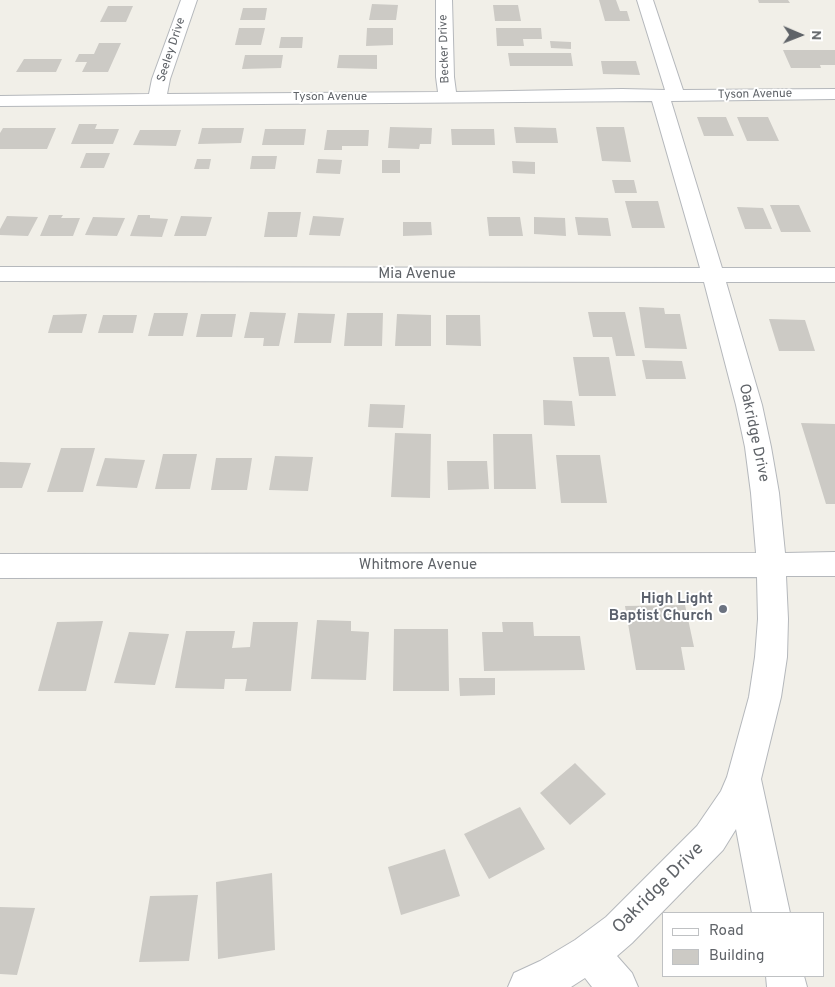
<!DOCTYPE html>
<style>
body{margin:0}
#map{position:relative;width:835px;height:987px;overflow:hidden;background:#f1efe8;font-family:Overpass,sans-serif}
canvas{display:block}
.legend{position:absolute;left:662px;top:912px;width:162px;height:65px;box-sizing:border-box;background:#fff;border:1px solid #bfc1c3;margin:0;padding:6px 9px;list-style:none;font-size:15px;color:#5f6368}
.legend li{display:flex;align-items:center;gap:10px;height:25px}
.legend b{width:25px;border:1px solid #bfc1c3}
.north{position:absolute;left:775px;top:10px;width:50px;height:50px;-webkit-text-stroke:4px #fff;paint-order:stroke;rotate:91deg;font-size:14px;font-weight:700;line-height:20px;text-align:center;color:#5f6368}
.north::after{content:'';display:block;margin:auto;width:18px;height:22px;background:#5f6368;clip-path:polygon(50% 0,100% 100%,50% 72%,0 100%)}
</style>
<div id="map">
<canvas width="835" height="987"></canvas>
<ul class="legend">
<li><b style="height:6px;background:#fff"></b>Road</li>
<li><b style="height:14px;background:#cccac5"></b>Building</li>
</ul>
<div class="north">N</div>
</div>
<script>
const context = document.querySelector('canvas').getContext('2d');
context.lineJoin = 'round';
function fillPath(path, color) {
  context.fillStyle = color;
  context.fill(path, 'evenodd');
}
function toPath(rows) {
  const path = new Path2D();
  for (const r of rows) {
    path.moveTo(r[0], r[1]);
    for (let i = 2; i < r.length; i += 2) path.lineTo(r[i], r[i + 1]);
  }
  return path;
}
function trace(path, color, width, dash) {
  context.strokeStyle = color;
  context.lineWidth = width;
  context.lineCap = dash ? 'butt' : 'round';
  context.setLineDash(dash || []);
  context.stroke(path);
}
function drawText(font, color, halo, rows, align = 'center') {
  context.font = font + ' Overpass,sans-serif';
  context.lineWidth = 4;
  context.setLineDash([]);
  context.textBaseline = 'middle';
  context.strokeStyle = halo;
  context.fillStyle = color;
  for (const [text, x, y, turn = 0] of rows) {
    context.save();
    context.translate(x, y);
    context.rotate((+turn || 0) * Math.PI / 180);
    context.textAlign = isNaN(turn) ? turn : align;
    if (halo) context.strokeText(text, 0, 0);
    context.fillText(text, 0, 0);
    context.restore();
  }
}
const building = toPath([
 [599,0,616,0,620,11,627,11,630,21,605,21],
 [758,0,788,0,790,3,759,3],
 [372,4,398,5,396,20,369,20],
 [493,5,518,5,521,21,495,21],
 [108,6,133,6,126,22,100,22],
 [243,8,267,8,265,20,240,20],
 [239,28,265,28,261,45,235,45],
 [367,28,393,28,393,45,366,46],
 [496,28,541,28,542,39,523,39,524,46,497,46],
 [281,37,303,37,302,48,279,48],
 [550,41,571,42,571,49,551,48],
 [99,43,121,43,108,72,82,72,87,62,75,62,79,54,94,54],
 [783,50,835,50,835,65,820,65,821,68,791,68],
 [508,53,571,53,573,66,510,66],
 [245,55,283,55,281,68,242,69],
 [339,55,377,55,377,69,337,68],
 [24,59,62,59,56,72,16,72],
 [601,61,636,61,640,75,603,74],
 [697,117,726,117,734,136,704,136],
 [737,117,768,117,779,141,747,141],
 [79,124,97,124,95,129,119,129,113,144,71,144],
 [390,127,432,128,431,144,420,144,419,149,388,148],
 [514,127,556,128,558,143,516,143],
 [596,127,624,127,631,162,602,161],
 [3,128,56,128,47,149,0,149,0,133],
 [202,128,244,128,241,143,198,144],
 [265,129,306,129,304,145,262,145],
 [451,129,494,129,495,145,452,145],
 [140,130,181,130,176,146,133,145],
 [327,130,369,130,368,146,342,146,342,150,324,150],
 [86,153,110,153,104,168,80,168],
 [252,156,277,156,275,169,250,169],
 [197,159,211,159,209,169,194,169],
 [318,159,342,160,340,174,316,173],
 [382,160,400,160,400,173,382,173],
 [512,161,535,162,535,174,513,173],
 [612,180,634,180,637,193,615,193],
 [625,201,658,201,665,228,632,228],
 [770,205,799,205,811,232,781,232],
 [737,207,763,208,772,229,745,229],
 [268,212,301,212,297,237,264,237],
 [49,215,63,215,61,218,80,218,73,236,40,236],
 [138,215,150,215,150,218,168,219,162,237,130,236],
 [7,216,38,217,28,236,0,235,0,229],
 [181,216,212,217,206,236,174,236],
 [313,216,344,218,340,236,309,235],
 [93,217,125,218,117,236,85,235],
 [487,217,520,217,523,236,489,236],
 [534,217,565,218,566,236,534,234],
 [575,217,608,218,611,236,578,235],
 [403,222,431,222,432,235,403,236],
 [639,307,664,308,665,314,680,314,687,349,645,348],
 [250,312,286,313,279,346,263,346,264,338,244,338],
 [588,312,625,312,635,356,616,356,612,337,593,337],
 [154,313,188,313,183,336,148,336],
 [298,313,335,314,331,343,294,343],
 [347,313,383,313,382,346,344,346],
 [87,314,82,333,48,333,53,315],
 [201,314,236,314,232,337,196,337],
 [397,314,431,315,431,346,395,346],
 [103,315,137,315,133,333,98,333],
 [446,315,480,315,481,346,446,345],
 [769,319,805,320,815,351,779,351],
 [573,357,609,357,616,396,579,396],
 [642,360,682,361,686,379,646,379],
 [543,400,572,401,575,426,544,425],
 [370,404,405,405,403,428,368,427],
 [801,423,835,424,835,504,826,504],
 [395,433,431,434,430,498,391,497],
 [493,434,532,434,536,489,494,489],
 [61,448,95,448,83,492,47,492],
 [163,454,197,454,190,489,155,489],
 [556,455,600,455,607,503,561,503],
 [275,456,313,457,308,491,269,490],
 [105,458,145,460,137,488,96,486],
 [216,458,252,458,247,490,211,490],
 [447,461,487,461,489,489,448,490],
 [0,462,31,463,22,488,0,488],
 [685,605,694,647,681,647,685,670,636,670,625,606],
 [317,620,351,621,351,631,369,632,366,680,311,679],
 [103,621,86,691,38,691,57,622],
 [253,622,298,622,291,691,245,691,247,679,225,679,224,689,175,688,186,631,235,631,232,648,250,647],
 [502,622,533,622,534,636,580,636,585,670,484,671,482,632,503,632],
 [394,629,448,629,449,691,393,691],
 [129,632,169,634,155,685,114,683],
 [459,678,495,678,495,695,460,696],
 [575,763,606,794,570,825,540,793],
 [520,807,545,849,489,879,464,834],
 [445,849,460,896,401,915,388,867],
 [272,873,275,950,218,959,216,882],
 [198,895,189,961,139,962,150,896],
 [0,907,35,908,17,975,0,974]
]);
const street = toPath([
 [181,0,197,0,170,79,167,94,438,92,436,77,436,0,452,0,454,77,456,92,622,89,665,90,637,0,653,0,683,90,835,89,835,99,671,101,722,268,835,268,835,282,726,282,762,405,771,447,779,493,785,553,835,552,835,576,786,576,788,619,787,657,781,697,761,779,790,913,752,913,736,829,723,850,632,943,617,956,632,973,638,987,592,987,585,978,571,987,508,987,514,973,540,961,575,940,606,917,697,826,721,791,727,777,749,697,755,657,758,619,757,577,0,578,0,554,756,553,751,493,745,447,736,405,704,282,0,281,0,267,700,268,652,101,0,106,0,96,149,94,152,79,181,0],
 [766,976,804,976,807,987,767,987,766,976]
]);
const markers = [
 [723,609,5,"#6b7280"]
];
const farStreetnames = [
 ["Becker Drive",445,49,-92],
 ["Seeley Drive",172,50,-72],
 ["Tyson Avenue",755,95,-1],
 ["Tyson Avenue",330,98]
];
const streetNames = [
 ["Mia Avenue",417,275],
 ["Oakridge Drive",753,433,78],
 ["Whitmore Avenue",418,566]
];
const worshipNames = [
 ["High Light",713,600],
 ["Baptist Church",713,617]
];
const nearStreetnames = [
 ["Oakridge Drive",659,889,-45]
];
fillPath(building, '#cccac5');
trace(street, '#b5b8bc', 2);
fillPath(street, '#fff');
for (const [x, y, r, color] of markers) {
  const dot = new Path2D();
  dot.arc(x, y, r, 0, 2 * Math.PI);
  context.fillStyle = color;
  context.fill(dot);
  trace(dot, '#fff', 2);
}
drawText('12px', '#5f6368', '#fff', farStreetnames);
drawText('15px', '#5f6368', '#fff', streetNames);
drawText('bold 15px', '#5b616d', '#fff', worshipNames, 'right');
drawText('18px', '#5f6368', '#fff', nearStreetnames);
</script>
